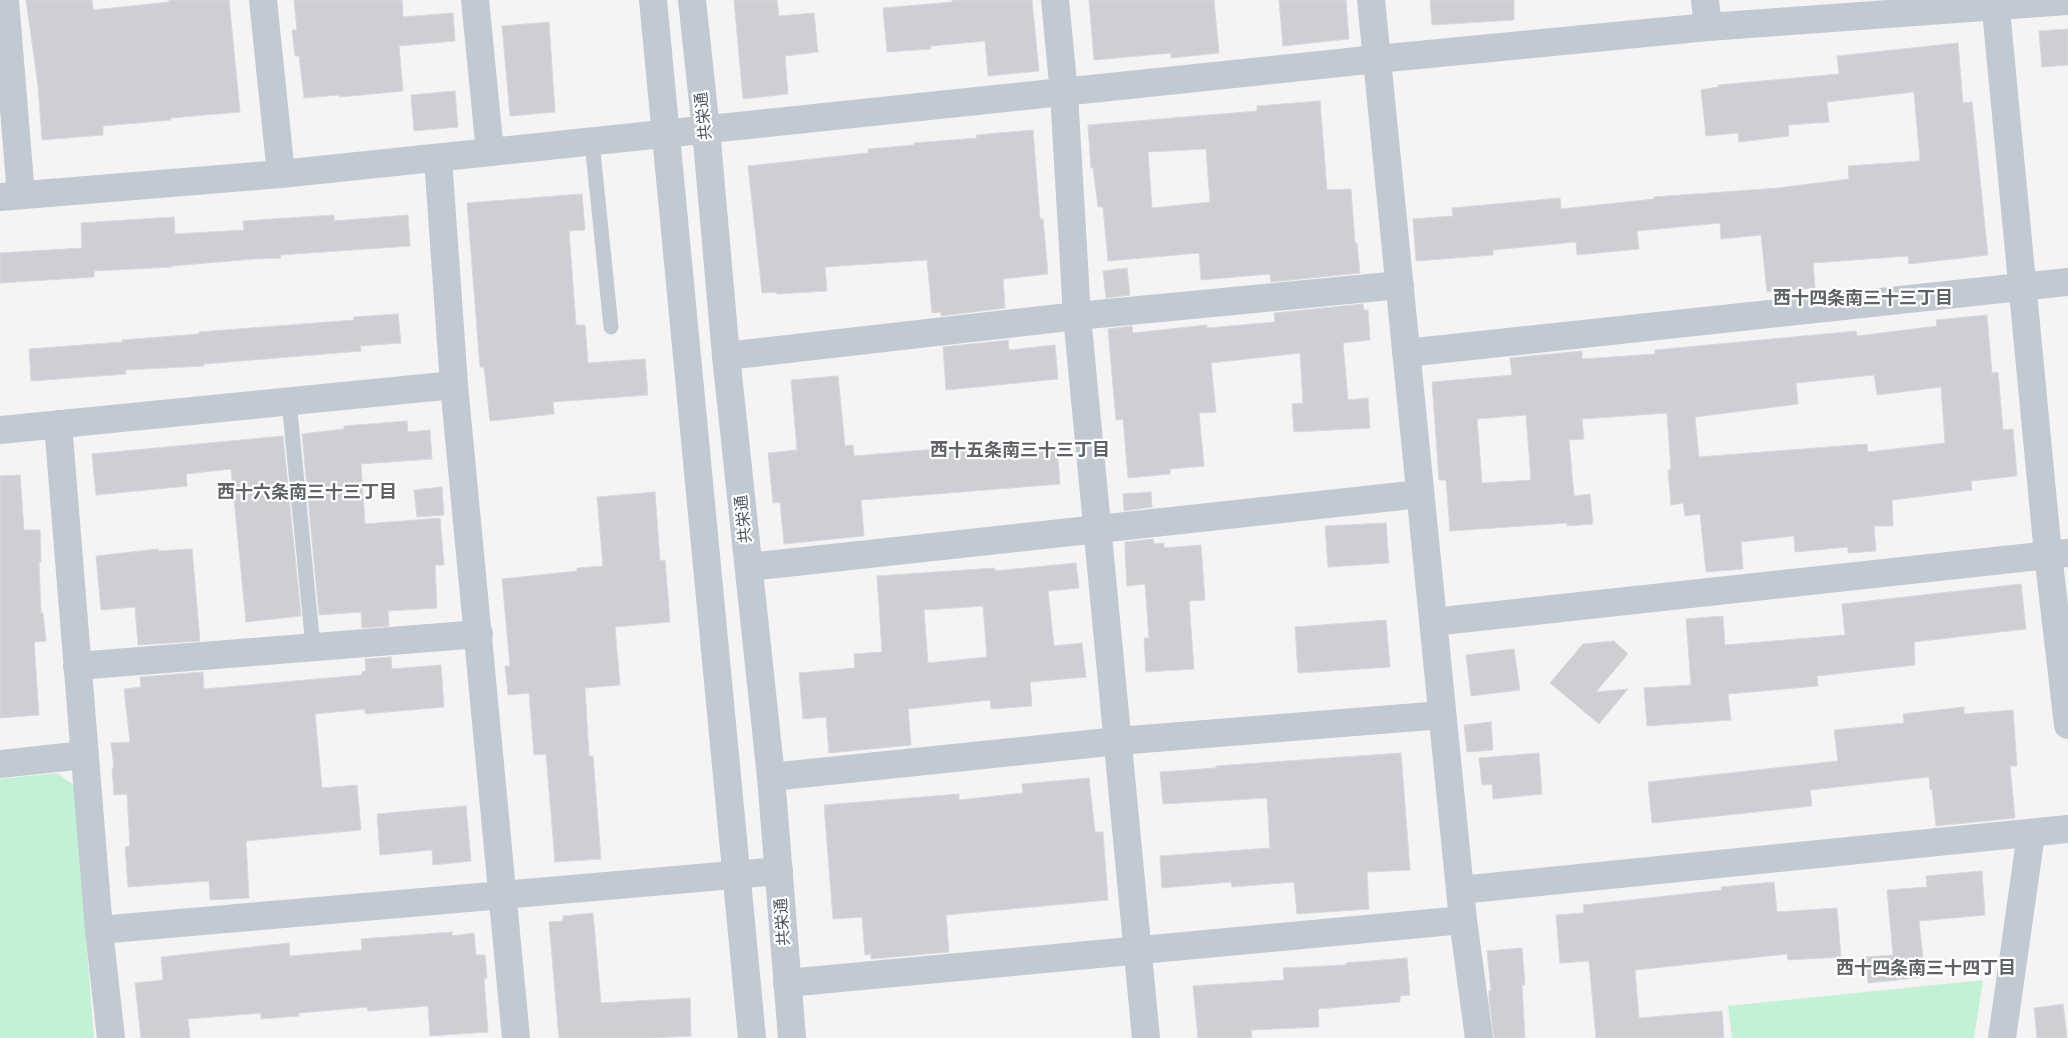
<!DOCTYPE html>
<meta charset="utf-8">
<style>
body{margin:0}
canvas{display:block;background:#f5f3f3}
</style>
<canvas width="2068" height="1038"></canvas>
<script>
const context = document.querySelector('canvas').getContext('2d');
context.lineJoin = 'round';
function fillPath(path, color) {
  context.fillStyle = color;
  context.fill(path, 'evenodd');
}
function toPath(rows) {
  const path = new Path2D();
  for (const r of rows) {
    path.moveTo(r[0], r[1]);
    for (let i = 2; i < r.length; i += 2) path.lineTo(r[i], r[i + 1]);
  }
  return path;
}
function trace(path, color, width, dash) {
  context.strokeStyle = color;
  context.lineWidth = width;
  context.lineCap = dash ? 'butt' : 'round';
  context.setLineDash(dash || []);
  context.stroke(path);
}
function drawText(font, color, halo, rows, align = 'center') {
  context.font = font + ' "IBM Plex Sans","Noto Sans JP",sans-serif';
  context.lineWidth = 4.5;
  context.setLineDash([]);
  context.textBaseline = 'middle';
  context.strokeStyle = halo;
  context.fillStyle = color;
  for (const [text, x, y, turn = 0] of rows) {
    context.save();
    context.translate(x, y);
    context.rotate((+turn || 0) * Math.PI / 180);
    context.textAlign = isNaN(turn) ? turn : align;
    if (halo) context.strokeText(text, 0, 0);
    context.fillText(text, 0, 0);
    context.restore();
  }
}
const green = toPath([
 [57,773,74,785,94,1038,0,1038,0,779],
 [1983,980,1974,1038,1732,1038,1728,1006]
]);
const building = toPath([
 [26,0,92,0,93,10,169,2,169,0,229,0,240,112,171,118,171,120,103,126,103,135,42,140,38,85,26,0],
 [294,0,402,0,403,17,453,13,455,41,399,46,403,91,340,97,339,95,304,98,299,56,295,56,292,30,297,30,294,0],
 [734,0,777,0,779,16,814,13,818,52,785,56,788,94,743,99,734,0],
 [952,0,1032,0,1039,71,988,76,985,41,931,46,931,49,887,52,883,8,952,2,952,0],
 [1089,0,1214,0,1219,53,1171,58,1171,53,1094,60,1089,0],
 [1279,0,1346,0,1349,39,1283,46,1279,0],
 [1430,0,1514,0,1514,20,1432,25,1430,0],
 [549,22,555,112,510,116,502,26,549,22],
 [2068,29,2068,65,2042,67,2039,31,2068,29],
 [1958,43,1963,103,1972,102,1988,255,1909,264,1908,256,1813,263,1815,288,1767,292,1761,235,1721,239,1720,223,1637,231,1639,249,1577,255,1576,242,1493,250,1493,255,1416,261,1413,219,1453,216,1452,208,1560,198,1561,209,1654,199,1654,197,1778,188,1849,179,1848,166,1920,161,1914,92,1827,102,1829,122,1788,125,1789,136,1739,142,1738,133,1706,136,1701,90,1718,87,1718,85,1839,74,1837,56,1958,43],
 [455,91,458,127,414,131,411,95,455,91],
 [1320,101,1327,190,1351,189,1355,243,1357,243,1360,273,1271,282,1270,274,1201,280,1199,253,1108,261,1103,207,1098,207,1093,168,1091,168,1088,125,1257,111,1257,106,1320,101],
 [1206,149,1210,202,1152,208,1148,152,1206,149],
 [1033,130,1040,219,1043,219,1048,274,1003,279,1005,308,941,316,941,312,932,313,927,260,825,267,827,291,777,294,776,292,762,293,748,166,868,153,868,149,914,145,914,143,977,138,976,135,1033,130],
 [582,194,585,230,569,231,576,325,585,325,588,363,645,359,648,395,553,402,554,414,490,421,484,367,480,367,467,203,582,194],
 [334,215,334,221,408,215,410,246,280,255,281,258,254,259,172,266,172,267,94,271,94,277,0,283,0,253,82,248,81,223,174,217,175,234,244,230,243,221,334,215],
 [1127,268,1130,295,1106,298,1103,271,1127,268],
 [1363,304,1364,310,1368,310,1370,340,1343,343,1348,400,1368,398,1370,428,1294,432,1292,404,1303,403,1300,353,1211,363,1216,412,1199,413,1204,466,1170,469,1170,474,1128,478,1123,419,1116,420,1108,329,1132,326,1133,333,1207,325,1207,328,1275,322,1274,313,1363,304],
 [398,314,401,343,360,346,361,351,204,364,204,366,125,370,126,374,31,381,29,349,122,342,122,340,199,334,199,332,354,320,354,317,398,314],
 [1987,315,1992,373,1998,372,2003,430,2013,429,2017,476,1971,481,1972,490,1892,500,1893,526,1874,526,1876,551,1848,553,1848,547,1795,552,1794,536,1741,542,1743,569,1706,572,1700,514,1685,516,1683,503,1671,505,1668,470,1671,469,1667,413,1582,419,1584,439,1569,440,1574,496,1590,494,1593,524,1567,526,1567,523,1450,531,1446,480,1439,480,1432,382,1512,375,1510,358,1582,351,1582,359,1655,354,1655,350,1856,331,1857,336,1937,326,1936,320,1987,315],
 [1874,375,1877,395,1941,387,1945,443,1868,452,1867,444,1699,457,1695,417,1798,404,1796,383,1874,375],
 [1526,415,1531,480,1482,483,1477,419,1526,415],
 [1008,340,1009,350,1055,345,1058,379,946,390,943,347,1008,340],
 [838,376,845,446,853,445,854,456,1007,443,1008,451,1057,447,1060,484,861,500,864,536,784,544,780,502,773,503,768,453,797,450,791,380,838,376],
 [407,421,408,432,430,430,432,459,361,464,365,524,440,518,444,565,435,565,437,608,388,611,389,626,362,628,361,612,319,615,302,434,344,429,344,426,407,421],
 [283,436,301,616,246,622,231,469,186,474,187,486,96,495,92,454,283,436],
 [20,475,24,530,40,530,41,562,39,562,41,613,43,613,46,641,34,642,39,715,0,718,0,476,20,475],
 [442,487,444,515,417,517,414,490,442,487],
 [655,492,660,561,665,560,670,622,615,627,620,685,585,688,589,756,593,756,601,859,555,862,546,754,534,755,529,693,508,695,505,666,510,666,502,579,577,571,577,568,603,566,597,497,655,492],
 [1151,492,1152,507,1124,511,1123,494,1151,492],
 [1386,523,1389,563,1328,567,1325,526,1386,523],
 [1153,539,1154,544,1164,543,1164,548,1201,545,1205,600,1189,601,1194,669,1146,672,1144,638,1149,638,1145,584,1127,586,1125,551,1125,542,1153,539],
 [158,549,159,551,192,549,200,641,138,645,135,607,101,610,96,556,158,549],
 [1076,563,1079,588,1048,591,1054,646,1082,643,1086,677,1030,682,1032,706,991,709,990,700,908,709,911,745,829,753,826,717,803,719,799,673,855,668,854,654,882,652,877,576,995,568,995,571,1076,563],
 [983,606,987,657,928,663,924,610,983,606],
 [2021,584,2026,629,1914,642,1915,665,1817,676,1818,686,1728,694,1731,720,1647,726,1644,688,1691,685,1686,619,1723,616,1725,645,1845,635,1842,604,2021,584],
 [1386,620,1390,667,1298,673,1295,627,1386,620],
 [1614,641,1628,654,1596,692,1628,689,1599,724,1550,683,1583,644,1614,641],
 [1514,649,1520,690,1471,696,1466,655,1514,649],
 [391,657,392,669,441,665,444,707,365,714,365,709,315,714,322,788,357,785,361,830,246,841,249,898,210,900,209,881,128,887,125,847,130,846,127,794,114,795,112,768,114,768,111,743,130,742,124,689,141,687,140,677,203,672,204,689,362,675,362,672,366,671,365,659,391,657],
 [1964,707,1964,714,2013,710,2017,766,2010,766,2015,818,1936,826,1932,789,1930,790,1929,777,1810,790,1812,806,1652,823,1648,782,1838,761,1834,730,1904,723,1903,714,1964,707],
 [1491,722,1493,750,1467,752,1464,725,1491,722],
 [1401,753,1410,870,1367,872,1369,909,1297,914,1294,882,1232,887,1231,882,1162,888,1160,856,1270,848,1267,798,1163,804,1160,772,1216,768,1216,766,1401,753],
 [1539,753,1542,794,1493,799,1492,784,1482,785,1479,758,1539,753],
 [1089,778,1095,832,1103,832,1108,900,946,915,949,952,871,959,871,954,865,955,862,917,833,919,824,805,959,794,959,800,1023,793,1022,784,1089,778],
 [466,806,471,861,433,865,432,850,380,855,377,814,466,806],
 [1982,871,1985,915,1919,921,1925,977,1868,983,1866,957,1893,955,1887,890,1927,887,1926,876,1982,871],
 [1774,882,1777,912,1837,908,1841,957,1788,960,1787,954,1635,970,1639,1018,1722,1011,1724,1038,1596,1038,1589,961,1560,963,1556,915,1584,913,1583,905,1722,890,1721,887,1774,882],
 [593,913,601,1003,690,998,691,1036,653,1038,559,1038,549,922,563,921,563,916,593,913],
 [452,932,452,936,474,933,476,955,485,955,487,978,484,979,488,1032,430,1036,428,1006,368,1011,367,1007,299,1013,299,1016,261,1019,261,1013,188,1019,190,1038,141,1038,135,983,163,980,161,957,289,943,290,956,362,950,361,939,452,932],
 [1522,948,1525,985,1522,985,1525,1038,1494,1038,1489,999,1489,991,1491,991,1487,951,1522,948],
 [1407,958,1410,995,1400,996,1400,1002,1318,1009,1319,1027,1251,1030,1252,1038,1198,1038,1193,986,1284,980,1283,968,1346,965,1346,963,1407,958],
 [2063,1004,2067,1038,2037,1038,2034,1008,2063,1004]
]);
const service = toPath([
 [592,142,611,327],
 [289,401,313,647]
]);
const minor = toPath([
 [5,0,21,195],
 [263,0,281,174],
 [475,0,490,152],
 [1055,0,1064,93,1077,316,1146,1038],
 [1371,0,1463,920,1479,1038],
 [1705,0,1708,27],
 [1995,0,2048,554,2068,725],
 [438,158,454,385,516,1038],
 [0,197,281,174,1377,59,1708,27,2068,1],
 [1406,353,2068,282],
 [726,356,1077,316,1400,285],
 [58,424,99,930,111,1038],
 [0,430,454,385],
 [749,567,1420,494],
 [1433,622,2068,553],
 [77,666,479,634],
 [0,764,84,755],
 [771,777,1118,741,1442,715],
 [1460,890,2068,829],
 [99,930,779,871],
 [787,983,1463,920],
 [2002,1038,2031,834]
]);
const tertiary = toPath([
 [653,0,752,1038],
 [692,0,706,130,726,356,771,777,792,1038]
]);
const streetNames = [
 ["共栄通",704,116,-96],
 ["共栄通",744,519,-96],
 ["共栄通",783,922,-94]
];
const neighbourhoodNames = [
 ["西十四条南三十三丁目",1863,299],
 ["西十五条南三十三丁目",1020,451],
 ["西十六条南三十三丁目",307,493],
 ["西十四条南三十四丁目",1926,969]
];
fillPath(green, '#c3f1d5');
fillPath(building, '#cdcfd5');
trace(building, '#d7d9de', 1);
trace(service, '#c1cad2', 15);
trace(minor, '#c1cad2', 28);
trace(tertiary, '#c1cad2', 28);
drawText('16px', '#4a5661', '#fff', streetNames);
drawText('bold 18px', '#5f6368', '#fff', neighbourhoodNames);
</script>
